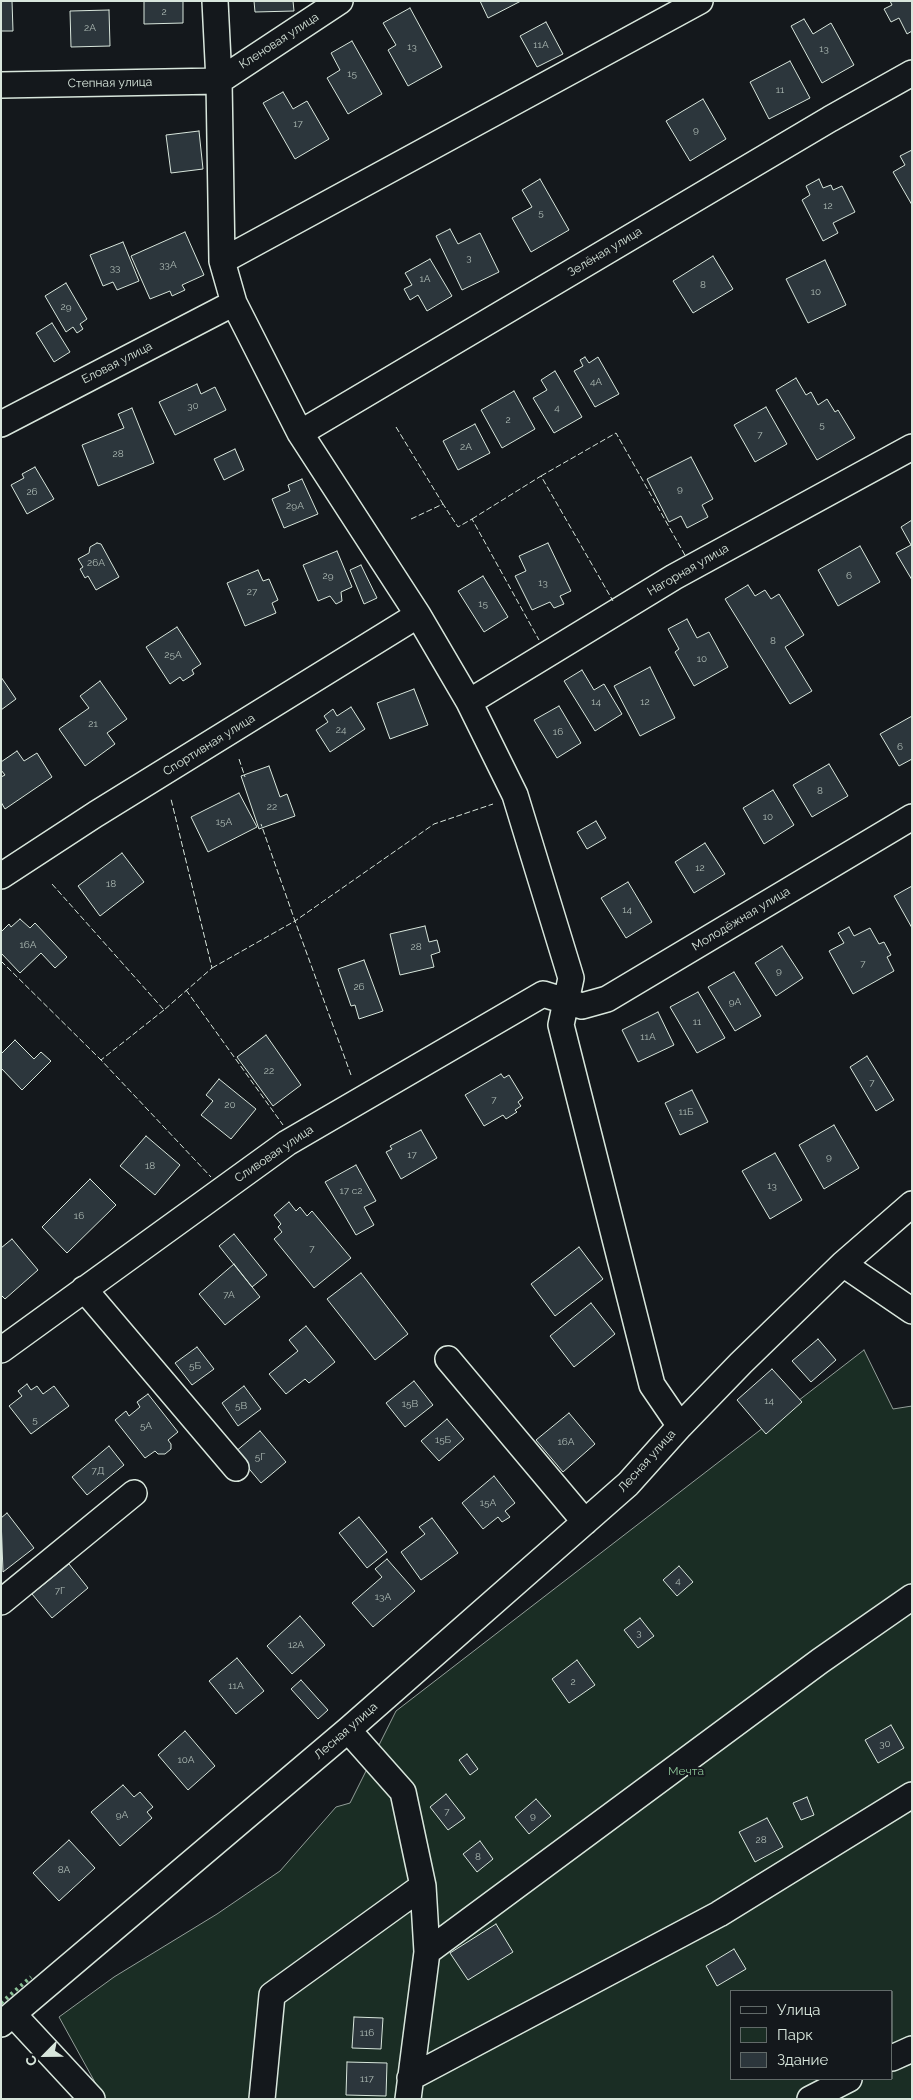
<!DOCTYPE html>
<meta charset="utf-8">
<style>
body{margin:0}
#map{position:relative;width:913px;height:2100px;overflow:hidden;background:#14181c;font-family:Raleway,sans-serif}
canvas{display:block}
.frame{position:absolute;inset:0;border:2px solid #d8e6dc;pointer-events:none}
.legend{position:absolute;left:730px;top:1990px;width:162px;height:90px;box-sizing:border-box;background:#14181c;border:1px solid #626a69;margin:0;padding:6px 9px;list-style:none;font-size:15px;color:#d8e6dc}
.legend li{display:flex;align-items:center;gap:10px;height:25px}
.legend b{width:25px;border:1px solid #626a69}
.north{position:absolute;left:20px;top:2030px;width:50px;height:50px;-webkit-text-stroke:4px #14181c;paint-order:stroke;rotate:247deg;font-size:14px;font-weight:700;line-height:20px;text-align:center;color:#d8e6dc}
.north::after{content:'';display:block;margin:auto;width:18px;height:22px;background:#d8e6dc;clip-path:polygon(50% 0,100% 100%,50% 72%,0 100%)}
</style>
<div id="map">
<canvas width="913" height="2100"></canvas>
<div class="frame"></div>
<ul class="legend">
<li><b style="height:6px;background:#14181c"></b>Улица</li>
<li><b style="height:14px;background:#1a2d24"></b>Парк</li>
<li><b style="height:14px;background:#2c363c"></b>Здание</li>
</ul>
<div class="north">С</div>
</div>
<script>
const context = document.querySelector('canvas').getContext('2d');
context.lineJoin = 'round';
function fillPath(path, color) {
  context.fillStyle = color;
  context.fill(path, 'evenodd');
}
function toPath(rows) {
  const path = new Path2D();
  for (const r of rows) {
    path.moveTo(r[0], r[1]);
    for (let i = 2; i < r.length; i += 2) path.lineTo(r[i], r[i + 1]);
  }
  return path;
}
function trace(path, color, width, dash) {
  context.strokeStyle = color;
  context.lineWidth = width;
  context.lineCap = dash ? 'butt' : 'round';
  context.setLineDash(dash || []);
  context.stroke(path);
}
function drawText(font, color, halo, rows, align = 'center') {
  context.font = font + ' Raleway,sans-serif';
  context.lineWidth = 4;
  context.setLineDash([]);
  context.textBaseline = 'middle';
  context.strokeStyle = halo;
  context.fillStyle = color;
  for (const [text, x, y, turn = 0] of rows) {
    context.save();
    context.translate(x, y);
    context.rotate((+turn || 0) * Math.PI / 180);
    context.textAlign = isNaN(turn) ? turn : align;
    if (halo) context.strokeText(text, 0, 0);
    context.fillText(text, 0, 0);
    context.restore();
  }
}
const green = toPath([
 [864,1350,893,1409,912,1406,912,2099,106,2099,97,2086,59,2017,114,1977,217,1914,280,1871,336,1807,350,1803,396,1711,864,1350],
 [732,1991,892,1991,892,2079,732,2079,732,1991]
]);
const building = toPath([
 [1,1,12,1,13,31,1,31,1,1],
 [144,1,183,1,183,23,144,24,144,1],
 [254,1,293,1,294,11,255,12,254,1],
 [480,1,521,1,488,18,480,1],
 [890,1,912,1,912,31,907,34,899,18,891,22,884,9,892,5,890,1],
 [410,8,442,67,408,86,388,50,396,45,383,23,410,8],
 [109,10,110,46,71,47,70,11,109,10],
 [804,19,813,34,831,23,854,65,822,83,791,26,804,19],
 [546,22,563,54,537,67,520,36,546,22],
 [352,41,382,94,348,114,327,78,340,70,331,53,352,41],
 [790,61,810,98,769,119,750,82,790,61],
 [283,92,293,109,307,101,329,139,295,159,263,103,283,92],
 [703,99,726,139,690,161,666,121,703,99],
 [199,131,203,169,171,173,166,135,199,131],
 [912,150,912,205,893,172,905,165,900,156,912,150],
 [540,179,569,230,531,252,512,218,532,207,522,190,540,179],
 [819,179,823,188,831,185,833,190,842,186,855,212,833,223,838,233,823,241,802,200,810,195,806,186,819,179],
 [450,229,458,244,480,233,499,272,462,290,436,236,450,229],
 [185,232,204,275,182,285,185,290,172,296,170,291,150,299,131,256,185,232],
 [123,242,139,281,117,290,113,282,103,286,90,255,123,242],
 [713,256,733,289,693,313,673,281,713,256],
 [430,259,452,296,427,311,418,295,410,300,404,289,412,285,405,273,430,259],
 [825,260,846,305,808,323,786,279,825,260],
 [66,283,87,319,80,324,83,329,77,333,73,327,66,332,45,296,66,283],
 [52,323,70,352,54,362,36,333,52,323],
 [585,357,589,363,598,357,619,394,595,407,574,371,583,366,580,360,585,357],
 [555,371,582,417,554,433,533,398,547,390,541,380,555,371],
 [796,378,806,395,811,392,818,405,827,399,835,412,838,410,855,438,817,460,776,390,796,378],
 [197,384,201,394,215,387,226,410,175,435,159,402,197,384],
 [514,391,535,429,502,448,481,410,514,391],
 [766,407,787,444,755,462,734,425,766,407],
 [132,408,154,463,98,486,82,445,124,428,118,414,132,408],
 [475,424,490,453,458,470,443,441,475,424],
 [235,449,244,470,224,480,214,459,235,449],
 [691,457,713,499,702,505,708,517,687,528,681,516,669,522,647,479,691,457],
 [35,467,54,499,27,514,11,485,24,478,22,474,35,467],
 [302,479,318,514,284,528,272,499,290,491,288,485,302,479],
 [912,520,912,580,896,553,911,545,901,527,912,520],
 [97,543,101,544,119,577,96,590,88,576,85,578,80,569,83,567,78,559,89,553,90,547,97,543],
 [548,543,571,591,560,596,564,604,554,608,550,602,532,610,515,576,526,571,519,556,548,543],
 [860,546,880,582,838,606,818,570,860,546],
 [337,551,352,587,341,592,342,601,336,604,330,596,318,601,303,565,337,551],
 [361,565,377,598,364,604,350,570,361,565],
 [258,570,263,581,269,579,278,600,272,603,276,613,245,626,227,583,258,570],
 [483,576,508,617,484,632,458,591,483,576],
 [748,585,755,596,765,590,771,599,779,594,804,635,785,647,812,691,790,704,725,599,748,585],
 [687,619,697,638,709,632,728,667,694,686,675,652,679,649,668,629,687,619],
 [177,627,201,664,192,670,194,674,183,681,180,677,170,684,146,647,177,627],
 [650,667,675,718,640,736,614,686,650,667],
 [582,670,594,690,604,684,622,714,595,731,564,681,582,670],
 [1,677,16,699,1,710,1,677],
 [100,681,127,719,107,733,115,744,85,766,59,729,89,708,80,696,100,681],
 [414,689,428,725,390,739,377,703,414,689],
 [559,706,581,743,557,758,534,720,559,706],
 [351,707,365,729,330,752,316,730,328,722,324,716,333,709,337,716,351,707],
 [912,716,912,759,899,766,880,734,912,716],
 [17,751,24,761,37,753,52,777,5,809,1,802,1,777,5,775,1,770,1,762,17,751],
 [829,764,848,796,812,817,793,785,829,764],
 [269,766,280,797,287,794,295,816,259,829,241,776,269,766],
 [773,790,794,825,764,844,743,808,773,790],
 [239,793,257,827,208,852,191,817,239,793],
 [596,821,606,838,587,849,577,832,596,821],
 [705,843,725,874,694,893,675,862,705,843],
 [122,853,144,882,100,916,78,886,122,853],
 [628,882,652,922,626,938,601,898,628,882],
 [912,886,912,928,894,896,912,886],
 [20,919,30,928,35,923,67,957,55,968,41,953,20,973,1,953,1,932,9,924,11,927,20,919],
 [425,926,429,942,437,940,440,952,431,955,434,967,400,975,390,934,425,926],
 [849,927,854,936,870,928,879,944,884,942,891,955,887,957,894,971,853,994,829,951,844,943,838,933,849,927],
 [782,946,803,978,776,996,755,963,782,946],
 [364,960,383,1011,359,1019,355,1005,351,1006,338,969,364,960],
 [734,972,761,1016,735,1031,708,987,734,972],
 [698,992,725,1038,697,1053,670,1007,698,992],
 [658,1012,674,1045,638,1062,622,1030,658,1012],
 [266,1035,301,1085,273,1106,237,1057,266,1035],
 [15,1040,34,1059,41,1052,51,1061,22,1090,1,1068,1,1054,15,1040],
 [867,1056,894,1100,876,1111,850,1067,867,1056],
 [501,1074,504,1078,509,1075,523,1098,518,1102,521,1106,515,1110,517,1112,506,1119,503,1115,484,1126,465,1095,501,1074],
 [219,1079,256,1109,231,1139,201,1115,213,1101,206,1095,219,1079],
 [692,1090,708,1122,680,1135,665,1103,692,1090],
 [834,1125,859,1168,824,1189,799,1145,834,1125],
 [421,1130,437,1158,401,1179,386,1152,392,1149,390,1146,421,1130],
 [146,1136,180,1165,155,1195,120,1166,146,1136],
 [775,1153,802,1200,770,1219,742,1171,775,1153],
 [356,1165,376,1201,364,1207,374,1225,356,1235,325,1182,356,1165],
 [90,1179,116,1205,67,1253,42,1227,90,1179],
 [289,1202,296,1211,300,1207,307,1216,312,1211,351,1258,314,1288,274,1239,282,1232,278,1227,281,1224,274,1215,289,1202],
 [234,1234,267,1275,252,1287,219,1246,234,1234],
 [12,1239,38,1270,5,1299,1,1295,1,1248,12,1239],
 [579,1247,603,1279,555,1316,531,1284,579,1247],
 [234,1264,260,1297,225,1325,199,1294,234,1264],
 [361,1273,408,1334,375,1360,327,1299,361,1273],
 [591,1303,615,1334,574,1367,550,1336,591,1303],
 [306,1326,335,1362,309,1383,305,1379,286,1394,269,1374,298,1351,289,1340,306,1326],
 [818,1339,836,1360,811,1382,792,1361,818,1339],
 [197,1347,214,1369,192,1385,175,1363,197,1347],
 [772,1369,802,1402,766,1434,737,1400,772,1369],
 [414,1381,433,1405,405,1427,386,1403,414,1381],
 [27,1384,31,1390,37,1386,43,1394,54,1386,69,1406,31,1434,9,1406,22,1396,18,1391,27,1384],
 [244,1386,261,1409,238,1426,222,1403,244,1386],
 [148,1394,178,1432,168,1440,171,1444,171,1449,165,1454,158,1454,155,1451,145,1458,115,1420,126,1411,129,1416,140,1407,137,1402,148,1394],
 [569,1413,595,1444,563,1472,536,1440,569,1413],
 [447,1419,464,1439,439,1461,421,1441,447,1419],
 [260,1431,286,1462,261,1483,235,1452,260,1431],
 [109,1446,124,1465,87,1495,72,1477,109,1446],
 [494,1476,515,1503,505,1511,510,1517,502,1522,498,1517,483,1529,462,1503,494,1476],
 [7,1513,34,1548,3,1572,1,1518,7,1513],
 [359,1517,387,1552,367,1568,339,1533,359,1517],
 [432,1518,458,1553,421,1580,401,1552,425,1534,419,1527,432,1518],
 [387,1559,415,1591,373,1627,352,1603,382,1577,375,1569,387,1559],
 [69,1564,88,1588,52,1618,32,1594,69,1564],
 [679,1566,693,1582,677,1596,663,1580,679,1566],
 [300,1616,325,1645,292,1674,267,1646,300,1616],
 [640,1618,654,1636,638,1648,624,1630,640,1618],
 [237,1658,264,1691,236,1714,209,1681,237,1658],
 [577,1660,595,1685,569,1703,552,1679,577,1660],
 [301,1680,328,1710,318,1719,291,1689,301,1680],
 [891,1725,904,1748,878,1763,865,1740,891,1725],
 [185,1731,215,1766,188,1790,158,1755,185,1731],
 [467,1754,478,1769,470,1775,459,1760,467,1754],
 [123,1785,134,1797,140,1792,153,1807,147,1812,152,1818,120,1846,91,1812,123,1785],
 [446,1794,465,1818,448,1830,430,1807,446,1794],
 [807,1797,814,1815,801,1820,793,1803,807,1797],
 [536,1799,551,1816,529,1834,515,1817,536,1799],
 [767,1818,783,1847,755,1862,739,1832,767,1818],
 [69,1840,95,1868,59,1901,33,1873,69,1840],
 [480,1841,493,1859,477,1872,463,1854,480,1841],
 [496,1924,513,1952,468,1980,450,1953,496,1924],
 [734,1949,746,1969,717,1986,706,1966,734,1949],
 [354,2017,383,2018,381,2049,352,2048,354,2017],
 [347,2062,387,2063,386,2096,346,2095,347,2062]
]);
const minor = toPath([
 [215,1,219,81,222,261,234,303,300,433,418,615,469,702,515,795,571,978,561,1025,652,1385,680,1426],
 [219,81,340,1],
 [1,85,219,81],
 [222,261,700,1],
 [1,424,234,303],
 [300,433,830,119,912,73],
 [469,702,674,577,912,447],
 [1,876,96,814,418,615],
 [843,1264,912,1311],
 [84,1289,236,1468],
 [1,1350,287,1143,543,994,582,1006,607,999,912,817],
 [448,1359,585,1522],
 [1,1602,134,1493],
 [348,1730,403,1792,423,1886,427,1952,408,2099],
 [427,1952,820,1661,912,1597],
 [13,2014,92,2099],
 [1,2024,348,1730,628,1484,680,1426,741,1363,843,1264,912,1204],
 [892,2058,912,2049],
 [410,2078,719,1914,912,1795],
 [262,2099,272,1995,423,1886],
 [810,2099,849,2079]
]);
const hedge = toPath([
 [1,2003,31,1977]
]);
const fence = toPath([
 [396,427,443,504],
 [541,476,616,433,686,557],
 [411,519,443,504,458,527,472,519,539,640],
 [472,519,541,476,613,601],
 [239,759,245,777],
 [52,884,164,1010,212,968,171,799],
 [1,961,101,1060],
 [212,968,295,921,261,824],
 [186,990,283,1125],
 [164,1010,101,1060,211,1177],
 [351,1075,295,921,434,824,493,804]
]);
const numberNames = [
 ["2",164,12],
 ["2А",90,28],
 ["11А",541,45],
 ["13",412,47],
 ["13",824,49],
 ["15",352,74],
 ["11",780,90],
 ["17",298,124],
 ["9",696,130],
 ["12",828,206],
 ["5",541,213],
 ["3",469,258],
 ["33А",168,265],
 ["33",115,268],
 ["1А",425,279],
 ["8",703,285],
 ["10",816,292],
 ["29",66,307],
 ["4А",596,382],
 ["30",193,406],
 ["4",557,408],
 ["2",508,420],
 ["5",822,425],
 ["7",760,435],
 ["2А",466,447],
 ["28",118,454],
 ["9",680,489],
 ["26",32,492],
 ["29А",295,506],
 ["26А",96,563],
 ["29",328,576],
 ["6",849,576],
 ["13",543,583],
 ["27",252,592],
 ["15",483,604],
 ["8",773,641],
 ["25А",173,655],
 ["10",702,659],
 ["14",596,702],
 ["12",645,702],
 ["21",93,724],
 ["24",341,730],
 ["16",558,732],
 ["6",900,747],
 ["8",820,791],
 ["22",272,807],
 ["10",768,817],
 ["15А",224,822],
 ["12",700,868],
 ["18",111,884],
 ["14",627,910],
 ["16А",28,945],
 ["28",416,947],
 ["7",863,964],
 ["9",779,971],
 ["26",359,987],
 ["9А",735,1002],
 ["11",697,1022],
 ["11А",648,1037],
 ["22",269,1071],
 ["7",872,1083],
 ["7",494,1100],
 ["20",230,1105],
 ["11Б",686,1112],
 ["17",412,1155],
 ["9",829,1157],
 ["18",150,1166],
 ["13",772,1186],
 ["17 с2",351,1191],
 ["16",79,1216],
 ["7",312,1249],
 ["7А",229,1295],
 ["5Б",195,1366],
 ["14",769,1401],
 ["15В",410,1404],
 ["5В",241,1406],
 ["5",35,1420],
 ["5А",146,1426],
 ["15Б",443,1440],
 ["16А",566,1442],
 ["5Г",260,1457],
 ["7Д",98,1471],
 ["15А",488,1503],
 ["4",678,1581],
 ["7Г",60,1591],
 ["13А",383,1597],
 ["3",639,1633],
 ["12А",296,1645],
 ["2",573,1682],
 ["11А",236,1686],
 ["30",885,1744],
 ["10А",186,1760],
 ["7",447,1812],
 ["9А",122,1815],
 ["9",533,1816],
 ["28",761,1840],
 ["8",478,1857],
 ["8А",64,1870],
 ["116",367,2033],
 ["117",367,2079]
];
const streetNames = [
 ["Кленовая улица",279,41,-33],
 ["Степная улица",110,83,-1],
 ["Зелёная улица",605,252,-31],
 ["Еловая улица",117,363,-27],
 ["Нагорная улица",688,570,-30],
 ["Спортивная улица",209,745,-32],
 ["Молодёжная улица",741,919,-31],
 ["Сливовая улица",274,1154,-34],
 ["Лесная улица",647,1461,-48],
 ["Лесная улица",346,1731,-41]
];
const parkNames = [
 ["Мечта",686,1771]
];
fillPath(green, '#1a2d24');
trace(green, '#939e99', 1);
fillPath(building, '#2c363c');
trace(building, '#d8e6dc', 1);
trace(minor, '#d8e6dc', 28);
trace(minor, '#14181c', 25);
trace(hedge, '#8ac095', 4, [2.5, 4]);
trace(fence, '#d8e6dc', 1, [6, 2.5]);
drawText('10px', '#adbab4', null, numberNames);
drawText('12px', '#d8e6dc', '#14181c', streetNames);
drawText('12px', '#8ac095', '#14181c', parkNames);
</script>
